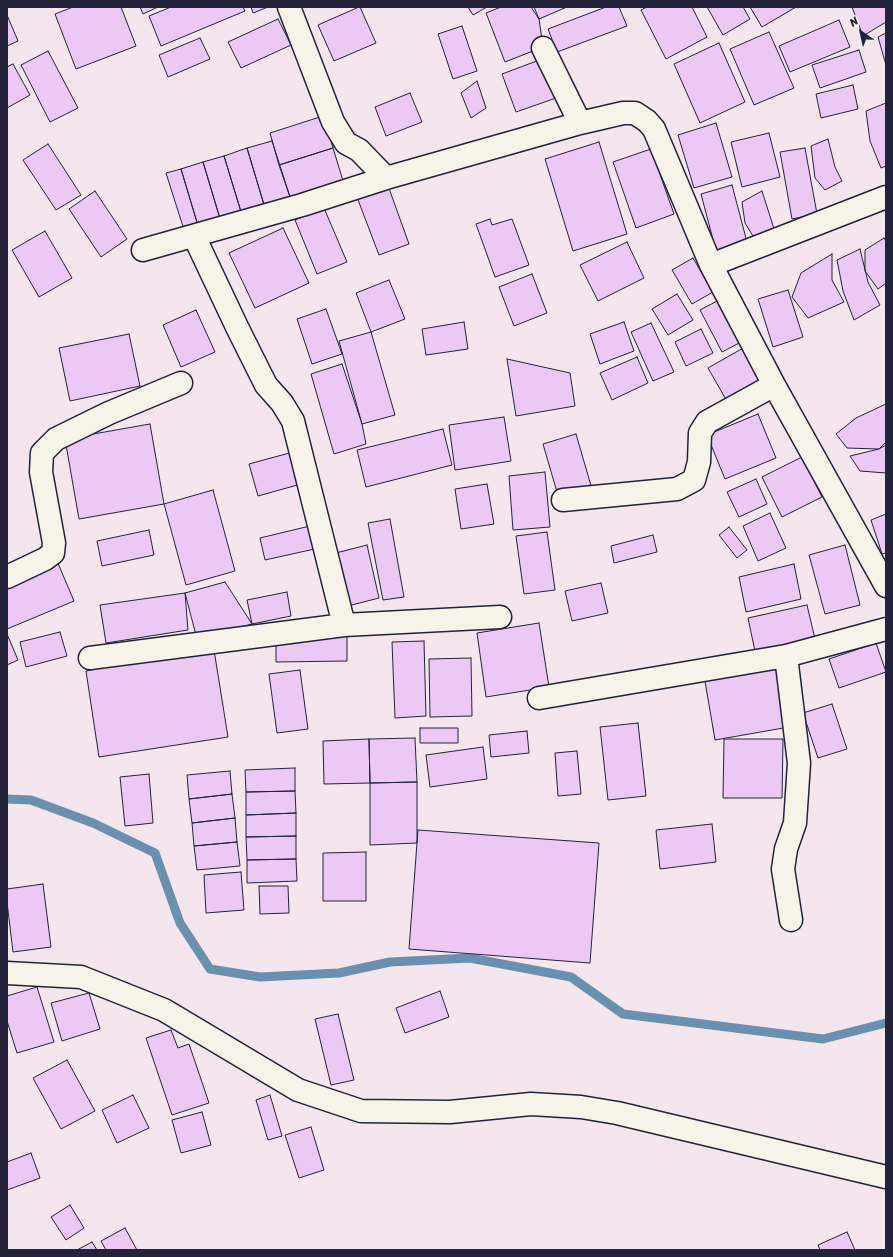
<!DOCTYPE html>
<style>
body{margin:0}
#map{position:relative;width:893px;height:1257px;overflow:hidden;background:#f4e6ec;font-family:Sriracha,sans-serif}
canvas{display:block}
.frame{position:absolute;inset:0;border:8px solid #22223b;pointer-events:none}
.north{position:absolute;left:841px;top:12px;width:40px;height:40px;-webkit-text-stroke:3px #f7f3e8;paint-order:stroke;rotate:326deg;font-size:11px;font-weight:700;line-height:16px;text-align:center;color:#22223b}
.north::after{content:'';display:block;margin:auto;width:14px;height:18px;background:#22223b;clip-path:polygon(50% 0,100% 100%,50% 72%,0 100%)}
</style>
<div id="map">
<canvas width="893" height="1257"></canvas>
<div class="frame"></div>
<div class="north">N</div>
</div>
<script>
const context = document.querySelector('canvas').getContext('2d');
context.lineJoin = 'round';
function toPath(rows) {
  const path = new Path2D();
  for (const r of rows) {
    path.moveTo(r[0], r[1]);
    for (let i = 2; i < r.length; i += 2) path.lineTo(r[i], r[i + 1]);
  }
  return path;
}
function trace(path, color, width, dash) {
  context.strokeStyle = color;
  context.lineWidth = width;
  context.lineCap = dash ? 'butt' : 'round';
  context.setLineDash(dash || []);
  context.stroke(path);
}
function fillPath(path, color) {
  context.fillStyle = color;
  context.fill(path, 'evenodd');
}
const stream = toPath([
 [7,799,31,800,93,823,155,853,180,923,210,969,260,977,339,973,390,962,470,958,571,977,623,1014,823,1039,886,1023]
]);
const building = toPath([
 [73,7,121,7,136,46,76,69,55,14,73,7],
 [140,7,158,7,143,14,140,7],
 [171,7,243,7,245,11,161,46,149,16,171,7],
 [251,7,268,7,253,13,251,7],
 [359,7,360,7,376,43,334,61,318,25,359,7],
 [468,7,487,7,473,15,468,7],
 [501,7,531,7,539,19,543,47,505,62,486,13,501,7],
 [534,7,567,7,539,19,534,7],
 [606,7,619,7,627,26,557,52,548,29,606,7],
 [647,7,692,7,707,37,666,59,641,10,647,7],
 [707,7,743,7,750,19,723,35,707,7],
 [750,7,796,7,762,27,750,7],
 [852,7,886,7,886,22,863,36,852,7],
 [7,15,18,41,7,46,7,15],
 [278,19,291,45,241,68,228,42,278,19],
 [839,20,850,47,790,72,779,46,839,20],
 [462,26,477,71,453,79,438,34,462,26],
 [769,32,794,88,754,105,730,49,769,32],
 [886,33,886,65,878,37,886,33],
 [200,38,210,59,168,77,159,55,200,38],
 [719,43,745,102,700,123,674,64,719,43],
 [859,50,866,72,820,88,812,65,859,50],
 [48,51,78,108,50,122,21,65,48,51],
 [542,59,556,98,516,112,502,74,542,59],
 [13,64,30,95,7,108,7,67,13,64],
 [477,81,486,108,471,118,461,93,477,81],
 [853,85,858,109,821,118,816,94,853,85],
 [410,93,422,122,386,136,375,107,410,93],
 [886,103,886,166,881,168,870,141,866,111,886,103],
 [323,116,333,148,279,165,270,133,323,116],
 [716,123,732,177,694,188,678,135,716,123],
 [769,133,780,177,742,187,731,142,769,133],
 [828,139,835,167,842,181,825,190,815,178,811,146,828,139],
 [272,141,291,200,265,208,247,148,272,141],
 [599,142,627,234,573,251,545,159,599,142],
 [48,144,81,195,56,210,23,160,48,144],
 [247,148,265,208,242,215,224,156,247,148],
 [333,148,344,184,291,200,279,165,333,148],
 [805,148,817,214,792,219,780,152,805,148],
 [651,149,674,214,636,228,613,162,651,149],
 [224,156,242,215,221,222,203,162,224,156],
 [203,162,221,222,199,229,181,169,203,162],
 [181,169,199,229,185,233,166,173,181,169],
 [386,180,409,244,379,255,355,192,386,180],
 [732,185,747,242,716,251,701,194,732,185],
 [95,191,127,239,101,257,69,209,95,191],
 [762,191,775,232,756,241,745,223,742,202,762,191],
 [324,208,347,262,317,274,295,220,324,208],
 [490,219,492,225,512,219,529,265,495,277,476,224,490,219],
 [283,228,309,283,255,308,229,253,283,228],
 [45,231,72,278,39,297,12,250,45,231],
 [884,238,886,241,886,283,878,289,865,271,865,250,884,238],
 [627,242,644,278,598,301,580,265,627,242],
 [860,249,868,282,880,305,854,320,843,291,837,260,860,249],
 [832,254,832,280,844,302,808,318,792,297,801,273,832,254],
 [693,258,713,292,692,304,672,270,693,258],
 [532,274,547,313,514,326,499,287,532,274],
 [389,280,405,319,371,332,356,293,389,280],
 [788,290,803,337,773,347,758,299,788,290],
 [677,294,693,320,668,335,652,309,677,294],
 [719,300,741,342,722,352,700,310,719,300],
 [326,309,342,354,312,364,297,319,326,309],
 [196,310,215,352,181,367,163,325,196,310],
 [464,322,468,349,426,355,422,329,464,322],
 [624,322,634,351,600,364,590,334,624,322],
 [651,323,674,372,653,381,631,332,651,323],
 [701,329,713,353,686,366,675,342,701,329],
 [371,332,395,415,362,424,339,341,371,332],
 [129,334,140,386,70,401,59,348,129,334],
 [745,347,765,382,728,403,708,368,745,347],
 [637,357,648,383,612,400,600,373,637,357],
 [507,359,570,373,575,406,516,416,507,359],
 [342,364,362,424,366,444,334,454,311,374,342,364],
 [886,404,886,442,879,449,847,448,836,434,856,418,886,404],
 [758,414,776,458,725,479,707,435,758,414],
 [504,417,511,461,455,470,449,425,504,417],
 [150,424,164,504,79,519,65,439,150,424],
 [443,429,452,465,366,487,357,450,443,429],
 [576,434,592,489,559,499,543,444,576,434],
 [886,445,886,473,860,471,850,456,879,449,886,445],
 [293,452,301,484,258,496,249,464,293,452],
 [802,457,822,497,782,517,762,477,802,457],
 [545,472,550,527,513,530,509,476,545,472],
 [756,479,767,504,739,517,727,492,756,479],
 [487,484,494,524,461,529,455,489,487,484],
 [213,490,235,571,186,585,164,504,213,490],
 [770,513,786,548,758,561,743,526,770,513],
 [886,514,886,553,882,554,871,520,886,514],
 [390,519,404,597,383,600,368,523,390,519],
 [314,525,319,548,265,560,260,538,314,525],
 [729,527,747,550,737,558,719,535,729,527],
 [149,530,154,555,102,566,97,541,149,530],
 [547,532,555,590,524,594,516,536,547,532],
 [653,535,657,552,614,563,611,546,653,535],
 [367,545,379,598,344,607,332,554,367,545],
 [845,545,860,605,825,614,809,555,845,545],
 [57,561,74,601,7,629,7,582,57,561],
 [794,564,801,599,746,612,739,577,794,564],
 [225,582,252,624,197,639,185,593,225,582],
 [601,583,608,613,572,621,565,591,601,583],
 [287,592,291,616,252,624,247,600,287,592],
 [185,593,188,630,106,643,100,605,185,593],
 [807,605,816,643,756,656,748,618,807,605],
 [539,623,549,687,486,697,477,633,539,623],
 [60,632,67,656,26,667,20,642,60,632],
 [7,634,18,660,7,665,7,634],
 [347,634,347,661,276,662,276,635,347,634],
 [424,641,426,716,395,718,392,642,424,641],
 [876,643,886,672,839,688,829,659,876,643],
 [214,650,228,737,99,757,86,671,184,651,214,650],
 [471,658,472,716,430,717,429,659,471,658],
 [779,668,789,727,715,740,705,681,779,668],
 [300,670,308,729,277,733,269,674,300,670],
 [832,704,847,749,818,758,803,713,832,704],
 [638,723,646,796,608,800,600,727,638,723],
 [420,728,458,728,458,743,420,743,420,728],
 [527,731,529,753,491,757,489,735,527,731],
 [415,738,417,782,370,783,369,739,415,738],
 [369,739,370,783,324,784,323,741,369,739],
 [724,739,783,739,782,798,723,798,724,739],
 [483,747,487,779,430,787,426,755,483,747],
 [577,751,581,794,558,796,555,753,577,751],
 [295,768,295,791,246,792,245,770,295,768],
 [230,771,232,794,189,799,187,775,230,771],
 [149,774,153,823,125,826,120,777,149,774],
 [417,782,417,843,370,845,370,783,417,782],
 [295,791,296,813,246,815,246,792,295,791],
 [232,794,235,818,192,823,189,799,232,794],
 [296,813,296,836,246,837,246,815,296,813],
 [235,818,237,842,194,846,192,823,235,818],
 [712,824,716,862,660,869,656,830,712,824],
 [418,830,599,843,590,963,409,949,418,830],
 [296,836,296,859,247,860,246,837,296,836],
 [237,842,240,866,197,870,194,846,237,842],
 [366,852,366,901,323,901,323,853,366,852],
 [296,859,297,881,247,883,247,860,296,859],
 [241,872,244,910,206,913,204,875,241,872],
 [43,884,51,947,13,952,7,902,7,889,43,884],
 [259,886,288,886,289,913,260,914,259,886],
 [37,987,54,1042,17,1053,7,1021,7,996,37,987],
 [440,991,449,1017,405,1033,396,1008,440,991],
 [89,993,100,1029,62,1041,51,1003,89,993],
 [338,1014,354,1080,331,1085,315,1019,338,1014],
 [171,1030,178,1048,189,1044,209,1103,172,1115,146,1038,171,1030],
 [67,1060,95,1111,61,1129,33,1078,67,1060],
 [133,1095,149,1128,117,1143,102,1110,133,1095],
 [270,1095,282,1136,268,1140,256,1100,270,1095],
 [202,1112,211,1145,181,1153,172,1120,202,1112],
 [311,1127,324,1170,299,1178,285,1135,311,1127],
 [31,1153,40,1178,7,1190,7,1162,31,1153],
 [70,1205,84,1228,66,1240,51,1217,70,1205],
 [125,1228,137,1250,106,1250,101,1241,125,1228],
 [847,1232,855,1250,820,1250,818,1245,847,1232],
 [92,1242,97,1250,77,1250,92,1242]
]);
const minor = toPath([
 [289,7,333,122,346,143,359,150,386,178,580,123,623,113,635,113,647,121,654,129,711,265,774,385,707,422,700,433,699,462,694,480,677,489,563,500],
 [543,48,580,123],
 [143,250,302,205,386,178],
 [711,265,886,197],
 [774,385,886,586],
 [7,577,45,559,53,553,54,543,41,472,42,453,56,439,109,413,181,383],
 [344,625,500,617],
 [786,656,799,763,795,823,786,849,783,869,791,920],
 [90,658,344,625,293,421,282,403,266,385,237,327,194,236],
 [539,698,786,656,886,629],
 [7,973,81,977,164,1010,298,1090,361,1111,450,1112,531,1104,581,1107,617,1113,886,1177]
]);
trace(stream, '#6990ae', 9);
fillPath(building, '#ecc9f5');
trace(building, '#22223b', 1);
trace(minor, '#22223b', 25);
trace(minor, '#f7f3e8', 22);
</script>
